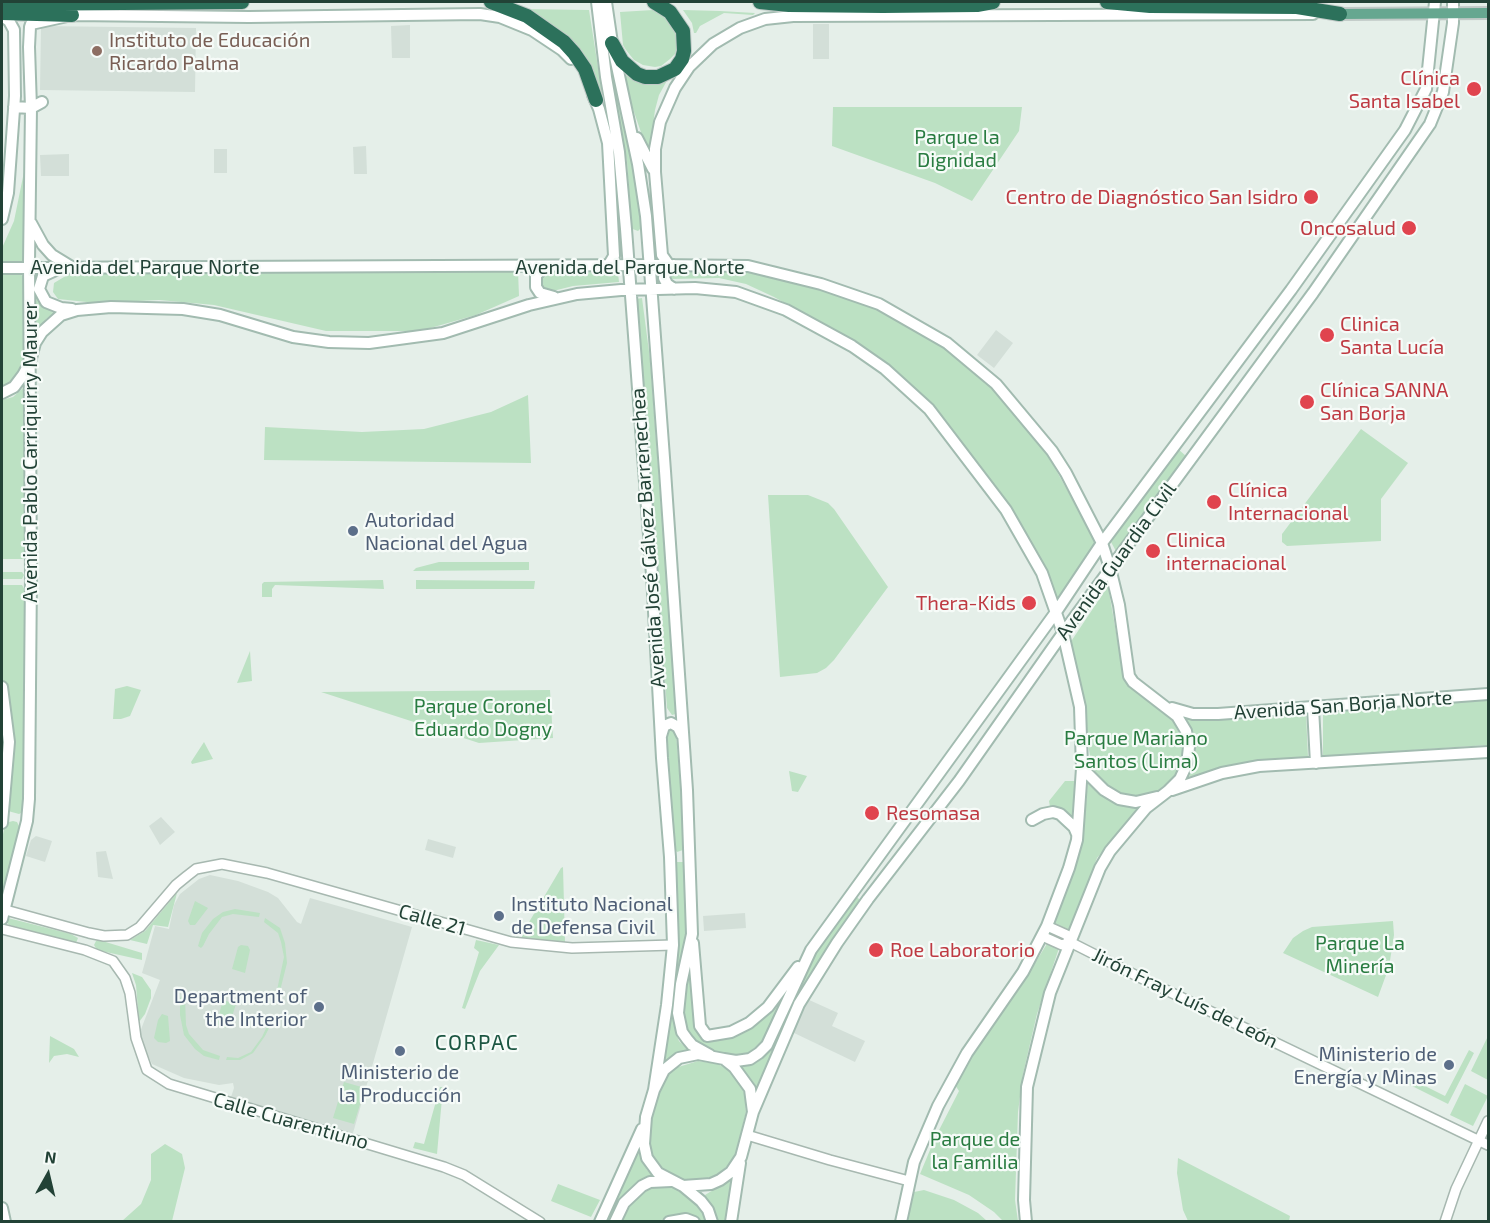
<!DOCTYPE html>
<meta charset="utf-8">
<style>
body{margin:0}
#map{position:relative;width:1490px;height:1223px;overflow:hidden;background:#e5efe9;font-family:"Exo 2",sans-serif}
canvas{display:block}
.frame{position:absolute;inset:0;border:3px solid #224236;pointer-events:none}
.north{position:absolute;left:18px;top:1145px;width:60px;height:60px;-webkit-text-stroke:4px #f6fbf8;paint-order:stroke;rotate:8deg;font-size:16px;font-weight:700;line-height:24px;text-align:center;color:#224236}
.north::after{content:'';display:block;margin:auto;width:21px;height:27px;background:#224236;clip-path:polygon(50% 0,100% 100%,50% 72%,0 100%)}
</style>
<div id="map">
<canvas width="1490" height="1223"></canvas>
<div class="frame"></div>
<div class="north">N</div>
</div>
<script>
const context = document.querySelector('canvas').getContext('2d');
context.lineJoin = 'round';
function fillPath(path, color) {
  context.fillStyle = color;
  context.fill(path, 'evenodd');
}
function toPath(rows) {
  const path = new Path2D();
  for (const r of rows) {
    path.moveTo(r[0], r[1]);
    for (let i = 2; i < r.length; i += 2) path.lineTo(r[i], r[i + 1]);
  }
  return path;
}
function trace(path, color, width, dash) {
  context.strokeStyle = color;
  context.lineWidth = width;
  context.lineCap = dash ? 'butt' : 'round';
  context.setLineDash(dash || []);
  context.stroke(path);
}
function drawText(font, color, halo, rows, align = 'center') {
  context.font = font + ' "Exo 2",sans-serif';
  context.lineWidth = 4.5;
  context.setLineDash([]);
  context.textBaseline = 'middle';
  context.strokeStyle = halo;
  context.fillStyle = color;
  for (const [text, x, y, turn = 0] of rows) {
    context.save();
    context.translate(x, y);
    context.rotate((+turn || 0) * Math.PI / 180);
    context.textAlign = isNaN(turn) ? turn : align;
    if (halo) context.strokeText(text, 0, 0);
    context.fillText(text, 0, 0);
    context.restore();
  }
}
const built = toPath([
 [813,24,829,24,829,59,813,59],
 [410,25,410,58,392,58,391,26],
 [41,26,196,28,195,92,40,90],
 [366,146,367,174,354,174,353,147],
 [214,149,227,149,227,173,214,173],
 [69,154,69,176,41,176,40,155],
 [996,330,1013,343,994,368,977,355],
 [161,817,175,832,160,845,149,826],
 [36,836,52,841,45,862,26,856,31,840],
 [428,839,456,847,453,858,425,850],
 [106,851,113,879,98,877,96,852],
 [210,875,238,881,268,892,278,898,297,922,301,924,310,898,412,927,353,1133,231,1097,234,1088,233,1083,219,1085,184,1078,152,1064,140,1039,140,1032,160,980,142,973,155,926,169,929,174,905,180,894,199,879],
 [745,913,746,928,704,931,703,916],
 [807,999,838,1013,832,1026,865,1041,855,1062,792,1032]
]);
const green = toPath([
 [521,9,589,10,603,99,599,98,592,77],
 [653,10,664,12,677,32,679,41,675,54,670,59,661,66,655,67,643,65,634,60,626,50,623,45,620,12],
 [683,10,720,11,755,13,753,15,724,13,700,26,696,33,694,33,692,23],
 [621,74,642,81,669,77,659,95,655,110,650,148,646,147],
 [617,92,635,170,641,228,638,231,630,228,630,207,627,162,614,94],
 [833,107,1022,107,1019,131,972,201,935,183,832,146],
 [26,162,25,262,2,262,2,248,14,221],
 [518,271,519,296,476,315,420,331,326,331,214,305,159,300,96,303,58,299,53,292,54,283,69,274],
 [549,271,618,273,619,282,573,286,549,292,542,287,541,279,543,273],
 [669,272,756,272,795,281,840,295,876,309,959,357,999,394,1050,459,1097,544,1059,602,1038,553,1019,522,917,392,891,367,861,346,832,329,774,297,746,284,719,278,669,279],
 [2,273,20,274,24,277,27,362,17,379,2,387],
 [34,277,39,277,38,296,42,306,54,313,46,319,34,337],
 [642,298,650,359,676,709,676,714,672,715,667,708,636,299],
 [23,388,26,559,2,559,2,400,13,397],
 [528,395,531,463,264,460,265,427,362,432,424,429,491,412],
 [1361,429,1408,463,1381,499,1381,541,1287,546,1282,542,1282,534],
 [1178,449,1186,456,1117,553,1111,542],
 [768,495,808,495,828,503,834,509,888,587,834,660,826,668,817,673,780,677],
 [439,562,529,562,529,570,413,571,416,568],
 [2,572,22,572,24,575,22,579,2,579],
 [383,580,384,589,275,585,272,589,272,597,262,597,262,584,264,582],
 [416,581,416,580,535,581,534,589,416,589],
 [2,585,22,585,26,592,25,811,19,814,8,811,7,702,2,676],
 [1108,586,1124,678,1132,687,1172,718,1182,739,1182,762,1175,776,1158,791,1143,796,1127,795,1113,790,1100,780,1092,767,1070,643],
 [250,651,252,681,237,683],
 [127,686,141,690,130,716,121,719,113,719,115,689],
 [550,690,553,738,479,743,321,692],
 [1488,698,1488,745,1323,756,1323,711],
 [1302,713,1306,714,1308,757,1219,769,1189,777,1195,755,1194,740,1186,717],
 [672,727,676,732,685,846,683,850,677,852,674,848,663,738,668,728],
 [204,742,213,759,192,764,191,762],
 [789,771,807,776,798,792,792,791],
 [1088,780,1141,806,1097,858,1069,932,1054,925,1077,859,1084,827],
 [1065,781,1074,781,1078,784,1075,815,1071,817,1063,811,1050,807,1049,801],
 [13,821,17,822,20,828,2,894,2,840,5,823],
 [677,862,683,862,687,865,687,918,674,1026,676,1034,679,1041,689,1051,673,1055,661,1065,674,866],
 [563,867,565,942,562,944,522,939,522,934,561,868],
 [177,893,168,927,153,925,147,944,130,940,145,931],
 [856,896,861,901,822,962,757,1094,754,1083,738,1064,756,1063,763,1058,770,1048,813,958],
 [195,901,208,908,195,925,190,925,188,921],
 [235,909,260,913,259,917,233,914,222,917,209,934,203,946,201,948,198,946,202,933,213,919,223,912],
 [8,918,71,934,78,938,76,943,9,925,6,921],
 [265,918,280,928,285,943,287,963,280,991,277,990,284,957,281,942,278,933,264,922],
 [1393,921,1394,935,1389,967,1378,997,1283,953,1293,938,1303,931,1312,927],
 [99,940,142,953,142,960,97,950,94,945,96,941],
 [476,940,499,945,480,971,465,1009,462,1008,479,952,474,948],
 [1048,942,1059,948,1037,1014,1023,1074,1018,1112,1015,1200,1018,1221,1003,1221,994,1212,969,1195,920,1174,935,1138,959,1091,955,1085,967,1062,989,1028,1018,991],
 [241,945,248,946,250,950,245,973,232,969,238,947],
 [692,960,701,1032,729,1036,746,1031,774,1008,780,1007,766,1037,749,1053,730,1055,716,1052,700,1045,688,1033,682,1016,685,989],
 [132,973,142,977,151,990,151,998,145,1014,139,1022,136,985],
 [182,996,185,997,186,1025,189,1034,203,1050,220,1056,219,1060,204,1056,195,1049,184,1035,180,1015,180,998],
 [223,1000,236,1004,229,1026,224,1028,219,1026,217,1022],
 [162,1014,168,1016,170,1041,166,1043,158,1042,154,1038,158,1020],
 [268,1024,271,1024,265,1036,253,1053,240,1060,226,1060,227,1057,238,1058,251,1052,262,1037],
 [50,1036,74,1049,79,1057,67,1054,54,1056,49,1063],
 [1488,1036,1488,1080,1471,1071],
 [1469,1050,1474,1053,1448,1104,1394,1077,1397,1072,1445,1096],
 [698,1061,718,1064,730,1071,742,1087,745,1096,746,1112,736,1152,732,1161,724,1169,716,1175,699,1181,689,1181,678,1179,663,1170,656,1162,648,1144,652,1110,663,1080,675,1068],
 [344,1082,365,1088,354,1124,333,1118],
 [1465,1084,1488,1096,1473,1126,1450,1115],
 [440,1087,443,1087,437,1154,413,1148,415,1142,424,1144],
 [165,1144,182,1154,185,1168,172,1221,122,1221,141,1204,151,1180,151,1154],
 [638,1146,642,1161,647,1170,655,1176,626,1194,611,1221,604,1222],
 [1178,1158,1290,1216,1289,1221,1188,1221,1183,1210,1177,1173],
 [733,1178,726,1221,716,1221,712,1208,705,1195],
 [558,1184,600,1200,591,1217,551,1201],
 [668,1186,677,1188,694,1200,707,1221,673,1217,657,1221,619,1222,626,1206,642,1191,657,1187],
 [924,1190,954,1200,978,1213,987,1221,908,1222,912,1195,914,1192]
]);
const tertiary = toPath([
 [2,909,89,933,104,936,127,935,140,927,176,885,187,876,196,869,222,864,267,873,511,942,572,948,673,945],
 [1047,926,1067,935,1070,942,1141,978,1488,1145],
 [2,929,85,950,113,961,125,978,130,993,136,1038,147,1070,169,1084,444,1167,464,1175,540,1222],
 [1042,936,1062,945,1070,942],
 [747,1135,830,1160,909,1181],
 [1445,1222,1456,1189,1488,1121]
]);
const secondary = toPath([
 [597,2,606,77,619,152,626,229,652,575,662,758,670,857,673,945,667,1005,654,1090],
 [606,2,612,43,638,164,646,216,665,471,687,790,692,934,681,984,678,1013,682,1032,687,1039,692,1045,710,1055],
 [2,16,9,21,14,30,15,96,8,193,2,219],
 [593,95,599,109,608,143,614,256,608,266],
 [14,107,31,108,42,102],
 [637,138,653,169],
 [31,223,43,245,52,255,70,266],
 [669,265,662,255,655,172,655,149,660,122,675,88,689,67,713,44,740,28,765,19,793,16,1313,14],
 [674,265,666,270,664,278,667,284,674,289],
 [546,266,536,275,536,287,540,293,554,297],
 [2,268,657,265,748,266,821,284,879,304,947,343,996,384,1052,451,1066,473,1102,543,1110,568,1119,605,1129,676,1133,682,1177,716,1186,731,1189,747,1187,764,1180,779,1168,791,1146,808,1110,851,1100,868,1050,993,1027,1087,1024,1200,1026,1222],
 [58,269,43,276,39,289,46,302,61,308,72,309],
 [2,393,14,387,23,375,30,362,35,343,42,332,61,315,77,310,111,307,183,309,220,315,293,337,329,342,369,343,443,333,529,305,577,294,621,290,695,288,736,292,786,310,852,346,885,369,929,409,1006,510,1042,573,1063,633,1080,707,1082,768,1077,840,1069,868,1047,926,1023,972,967,1053,938,1106,914,1162,901,1222],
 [2,687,9,742,2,823],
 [1172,708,1193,714,1218,714,1488,694],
 [1313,708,1316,763],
 [661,736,664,726,671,723,678,727,682,735],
 [1082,768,1104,790,1119,799,1136,802,1157,797],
 [1172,790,1222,773,1259,766,1488,752],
 [1032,820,1043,814,1053,812,1060,814,1074,827,1077,834],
 [2,919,27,821,29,799,31,575,29,262,31,108,29,47,30,27,31,24,72,15,249,17,480,14,500,17,532,30,562,50,571,59],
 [693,943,700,1026,707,1036,731,1032,749,1023,768,1007,798,967],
 [698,1054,724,1059,734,1067,750,1089,753,1112,741,1157,731,1172,720,1180,711,1184,683,1186,658,1173,647,1158,644,1144,646,1117,654,1090,664,1070,679,1058,698,1054],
 [724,1059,736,1061,750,1059,759,1053,767,1045,811,950,1056,612,1102,543,1291,290,1405,130,1426,89,1435,2],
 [753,1112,799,1004,837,943,868,899,959,781,1063,633,1313,293,1430,124,1443,92,1453,23,1453,2],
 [683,1186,701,1201,708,1210,712,1222],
 [2,1208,5,1222],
 [600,1222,642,1129],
 [615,1222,624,1203,642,1186,650,1182,671,1181],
 [669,1222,686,1219,694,1222],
 [731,1222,740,1163]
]);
const primary = toPath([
 [1340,14,1488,13]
]);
const motorway = toPath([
 [491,2,527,16,564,42,574,53,585,69,596,100],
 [760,2,789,5,883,6,977,5,993,2],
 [1107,2,1150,6,1297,7,1340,14],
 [2,4,242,2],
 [2,13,72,15],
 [612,43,622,61,637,74,645,77,658,77,675,69,682,59,684,51,683,31,670,12,654,2]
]);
const markers = [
 [97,51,6,"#8d6e63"],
 [1474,89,8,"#e0444e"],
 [1311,197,8,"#e0444e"],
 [1409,228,8,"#e0444e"],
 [1327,335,8,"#e0444e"],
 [1307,402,8,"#e0444e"],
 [1214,502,8,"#e0444e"],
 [353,531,6,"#5c6f8a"],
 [1153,551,8,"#e0444e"],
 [1029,603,8,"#e0444e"],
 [872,813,8,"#e0444e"],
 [499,916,6,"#5c6f8a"],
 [876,950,8,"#e0444e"],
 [319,1007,6,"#5c6f8a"],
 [400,1051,6,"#5c6f8a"],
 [1449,1065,6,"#5c6f8a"]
];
const educationNames = [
 ["Instituto de Educación",109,40],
 ["Ricardo Palma",109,63]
];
const healthNames = [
 ["Clínica",1460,78,"right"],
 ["Santa Isabel",1460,101,"right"],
 ["Centro de Diagnóstico San Isidro",1298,197,"right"],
 ["Oncosalud",1396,228,"right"],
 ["Clinica",1340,324],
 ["Santa Lucía",1340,347],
 ["Clínica SANNA",1320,390],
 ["San Borja",1320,413],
 ["Clínica",1228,490],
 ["Internacional",1228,513],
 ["Clinica",1166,540],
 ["internacional",1166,563],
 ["Thera-Kids",1016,603,"right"],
 ["Resomasa",886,813],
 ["Roe Laboratorio",890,950]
];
const parkNames = [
 ["Parque la",957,137],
 ["Dignidad",957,160],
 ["Parque Coronel",483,706],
 ["Eduardo Dogny",483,729],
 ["Parque Mariano",1136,738],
 ["Santos (Lima)",1136,761],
 ["Parque La",1360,943],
 ["Minería",1360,966],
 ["Parque de",975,1139],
 ["la Familia",975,1162]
];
const streetNames = [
 ["Avenida del Parque Norte",145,267],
 ["Avenida del Parque Norte",630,267],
 ["Avenida Pablo Carriquirry Maurer",30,452,-90],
 ["Avenida José Gálvez Barrenechea",648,538,-94],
 ["Avenida Guardia Civil",1116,561,-54],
 ["Avenida San Borja Norte",1343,705,-4],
 ["Calle 21",432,920,16],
 ["Jirón Fray Luís de León",1185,998,26],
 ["Calle Cuarentiuno",291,1121,16]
];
const serviceNames = [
 ["Autoridad",365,520],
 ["Nacional del Agua",365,543],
 ["Instituto Nacional",511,904],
 ["de Defensa Civil",511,927],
 ["Department of",307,996,"right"],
 ["the Interior",307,1019,"right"],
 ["Ministerio de",1437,1054,"right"],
 ["Energía y Minas",1437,1077,"right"],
 ["Ministerio de",400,1072,"center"],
 ["la Producción",400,1095,"center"]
];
const neighbourhoodNames = [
 ["CORPAC",477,1043]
];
fillPath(built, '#d3dfd8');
fillPath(green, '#bce1c3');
trace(tertiary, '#a7b8b0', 12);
trace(secondary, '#a2bbb0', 14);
trace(primary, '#c1cac7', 14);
trace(motorway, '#c1cac7', 16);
trace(tertiary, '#fff', 9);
trace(secondary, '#fff', 10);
trace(primary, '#66a790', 10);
trace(motorway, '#2c715b', 14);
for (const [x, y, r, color] of markers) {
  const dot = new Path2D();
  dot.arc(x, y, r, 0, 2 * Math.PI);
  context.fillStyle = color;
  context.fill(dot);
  trace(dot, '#f6fbf8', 2);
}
drawText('20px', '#785e54', '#f6fbf8', educationNames, 'left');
drawText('20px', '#be3a42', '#f6fbf8', healthNames, 'left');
drawText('20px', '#297c41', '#f6fbf8', parkNames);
drawText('20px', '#224236', '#f6fbf8', streetNames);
drawText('20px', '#4e5e75', '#f6fbf8', serviceNames, 'left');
context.letterSpacing = '1.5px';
drawText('21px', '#1c5642', '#f6fbf8', neighbourhoodNames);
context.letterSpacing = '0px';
</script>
